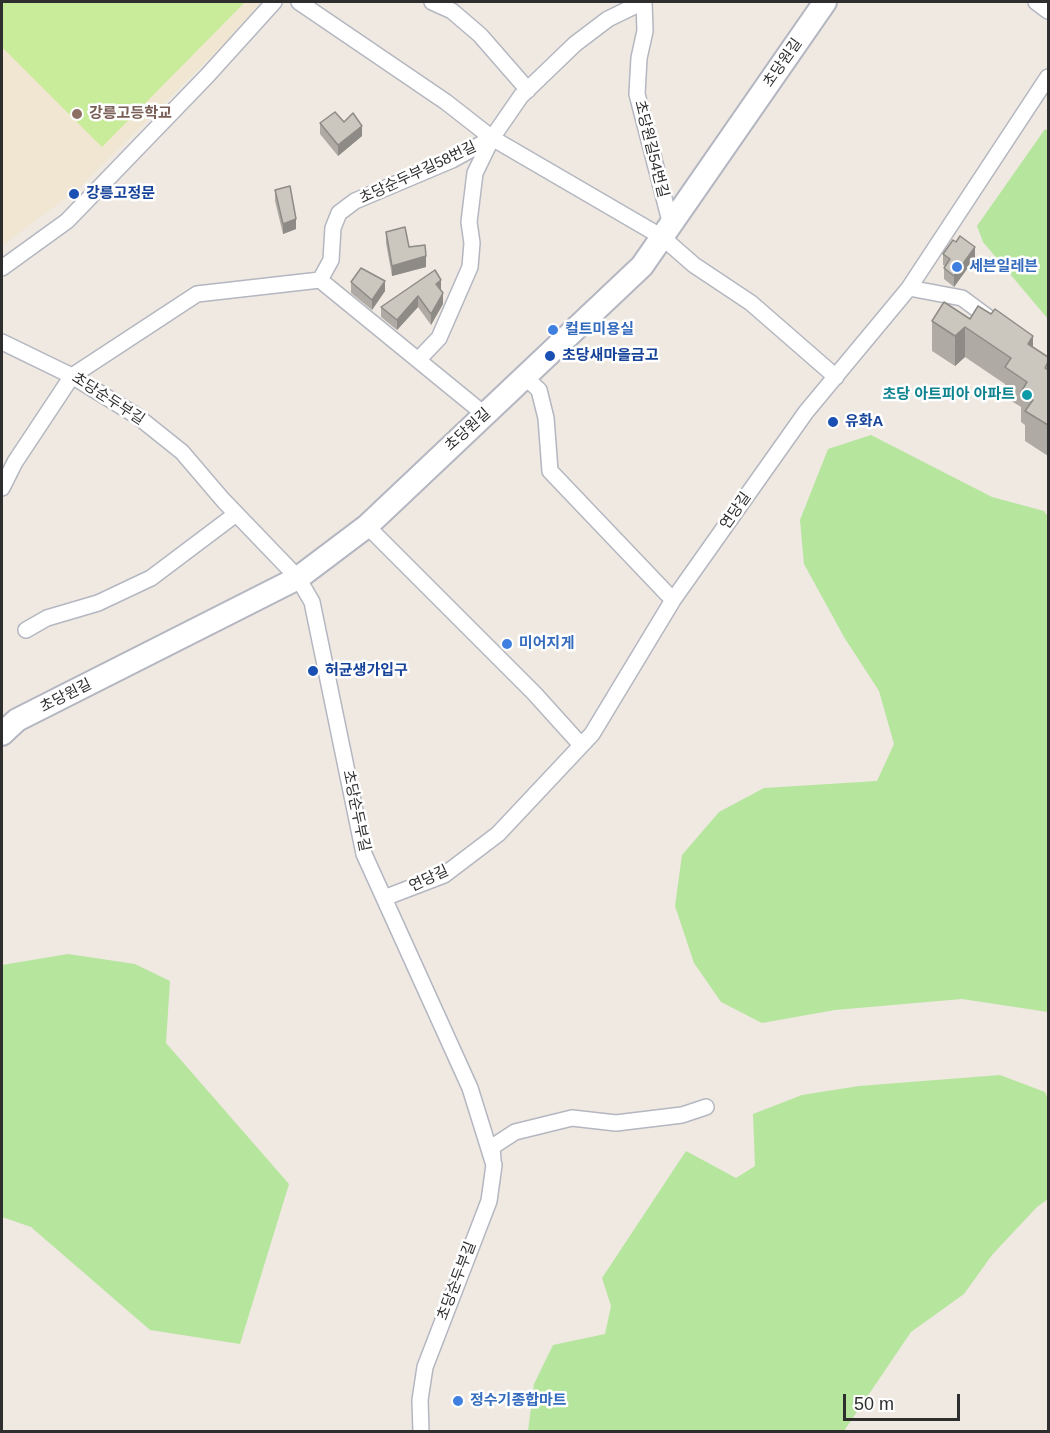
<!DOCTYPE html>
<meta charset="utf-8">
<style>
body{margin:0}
#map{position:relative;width:1050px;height:1433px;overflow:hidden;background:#efe9e1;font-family:Helvetica,sans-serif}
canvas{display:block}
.frame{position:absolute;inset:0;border:3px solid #2e2e2e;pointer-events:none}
.scale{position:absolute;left:843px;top:1394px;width:117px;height:27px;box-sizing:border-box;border:3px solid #2e2e2e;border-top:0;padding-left:8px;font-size:18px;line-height:21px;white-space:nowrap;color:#2e2e2e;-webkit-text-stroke:4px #fff;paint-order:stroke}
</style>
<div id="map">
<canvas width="1050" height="1433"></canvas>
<div class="frame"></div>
<div class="scale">50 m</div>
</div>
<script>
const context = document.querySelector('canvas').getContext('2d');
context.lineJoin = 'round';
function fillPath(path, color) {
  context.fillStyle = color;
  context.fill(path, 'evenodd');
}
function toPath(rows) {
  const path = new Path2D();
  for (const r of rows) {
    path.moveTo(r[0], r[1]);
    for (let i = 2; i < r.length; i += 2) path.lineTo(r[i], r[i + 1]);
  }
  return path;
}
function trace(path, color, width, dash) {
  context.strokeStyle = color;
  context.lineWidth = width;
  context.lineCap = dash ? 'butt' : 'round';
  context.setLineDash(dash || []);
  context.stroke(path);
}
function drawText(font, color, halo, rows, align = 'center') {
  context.font = font + ' Helvetica,"Noto Sans KR",sans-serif';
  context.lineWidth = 5;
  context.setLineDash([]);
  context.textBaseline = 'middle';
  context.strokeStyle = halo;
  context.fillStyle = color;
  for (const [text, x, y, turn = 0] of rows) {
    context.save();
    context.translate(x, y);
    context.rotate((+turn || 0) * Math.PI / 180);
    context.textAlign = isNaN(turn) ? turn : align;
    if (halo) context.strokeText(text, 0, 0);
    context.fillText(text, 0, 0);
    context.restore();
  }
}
const education = toPath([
 [2,2,261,2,230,38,77,190,2,246]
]);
const green = toPath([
 [1045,129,1048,131,1048,319,983,242,977,226],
 [871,435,992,497,1044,511,1048,517,1048,1012,962,999,835,1010,762,1023,721,1002,694,963,675,906,682,855,719,812,764,788,877,781,894,744,879,691,844,637,804,564,800,520,828,449],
 [68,954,135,964,170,981,166,1043,289,1184,240,1344,150,1330,31,1227,2,1217,2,965],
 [1000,1075,1045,1092,1048,1099,1048,1199,1037,1207,992,1255,964,1294,911,1332,844,1431,528,1431,534,1384,553,1345,605,1334,611,1306,602,1278,686,1151,736,1178,755,1166,753,1114,802,1095,859,1086]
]);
const pitch = toPath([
 [2,2,245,2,102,147,2,47]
]);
const street = toPath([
 [299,2,446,102,492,138,662,237,694,265,751,303,836,377],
 [432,2,452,11,480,35,528,90],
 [644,2,645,31,639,58,637,94,671,225],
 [1036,2,1048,11],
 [2,268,67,221,207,76,274,2],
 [320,280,484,414],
 [909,288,962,298,993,321],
 [2,342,72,376,137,416,182,452,223,500,298,578,312,602,364,854,470,1088,494,1165,489,1201,425,1367,420,1400,421,1432],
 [418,360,439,338,470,267,472,243,469,222,475,173,492,138],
 [526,378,539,390,546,418,550,471,673,600],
 [2,488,15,462,72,376,197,294,320,280,331,260,333,228,339,213,355,201,452,160,492,138,521,96,575,44,608,19,643,2],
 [367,526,534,693,581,745],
 [26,630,47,618,98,603,151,578,236,514],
 [384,898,444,875,498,834,592,734,673,600,806,412,909,288,1048,77],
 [493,1159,492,1147,515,1132,572,1118,616,1123,682,1115,706,1107]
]);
const secondary = toPath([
 [2,734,17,720,298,578,367,526,642,266,825,2]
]);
const wall = toPath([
 [344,122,362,136,338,156,320,134,320,123],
 [275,190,296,229,283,234,275,201],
 [386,232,409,247,426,267,392,276,386,243],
 [943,254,975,258,954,287,944,279,944,268,945,266,943,265],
 [351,282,385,291,372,310,351,293],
 [441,291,443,304,431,325,418,307,397,330,381,317,381,307],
 [970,319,1033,347,1048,357,1048,456,1025,441,1025,425,1021,422,1021,407,1005,397,1005,384,965,357,955,366,932,351,932,321]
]);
const shadedWall = toPath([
 [362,126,362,136,338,156,338,145],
 [296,219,296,229,283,234,283,224],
 [975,247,975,258,954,287,954,276],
 [426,256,426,267,392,276,392,266],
 [441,280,441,291,436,284],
 [385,281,385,291,372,310,372,300],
 [443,293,443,304,431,325,431,314],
 [418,296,418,307,397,330,397,320],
 [965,327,965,357,955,366,955,336],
 [1033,336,1033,367,1028,344]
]);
const building = toPath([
 [335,112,344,122,353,113,362,126,338,145,320,123,335,112],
 [290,186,296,219,283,224,275,190,290,186],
 [405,227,409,247,425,245,426,256,392,266,386,232,405,227],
 [960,236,975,247,954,276,944,268,950,259,943,254,953,240,956,242,960,236],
 [361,268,385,281,372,300,351,282,361,268],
 [435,270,441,280,436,284,443,293,431,314,418,296,397,320,381,307,435,270],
 [944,302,970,319,978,306,991,314,995,309,1033,336,1028,344,1048,357,1048,362,1045,368,1048,370,1048,425,1025,411,1033,400,1021,392,1027,382,1005,367,1011,358,965,327,955,336,932,321,944,302]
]);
const markers = [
 [77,114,6,"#8d6e63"],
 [74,194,6,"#1a4fb4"],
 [957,267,6,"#3f7fe0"],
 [553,330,6,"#3f7fe0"],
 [550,356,6,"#1a4fb4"],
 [1027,395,6,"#0f9aa8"],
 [833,422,6,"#1a4fb4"],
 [507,644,6,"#3f7fe0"],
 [313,671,6,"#1a4fb4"],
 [458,1401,6,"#3f7fe0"]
];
const streetNames = [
 ["초당원길",783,63,-55],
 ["초당원길54번길",651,149,76],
 ["초당순두부길58번길",418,173,-25],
 ["초당순두부길",108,399,33],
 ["초당원길",468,430,-42],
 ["연당길",736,511,-55],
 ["초당원길",66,696,-27],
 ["초당순두부길",356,811,78],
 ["연당길",429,879,-25],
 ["초당순두부길",457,1281,-69]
];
const educationNames = [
 ["강릉고등학교",89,114]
];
const transitNames = [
 ["강릉고정문",86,194],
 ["초당새마을금고",562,356],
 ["유화A",845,422],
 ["허균생가입구",325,671]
];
const shopNames = [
 ["세븐일레븐",969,267],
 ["컬트미용실",565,330],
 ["미어지게",519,644],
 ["정수기종합마트",470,1401]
];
const cultureNames = [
 ["초당 아트피아 아파트",1015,395]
];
fillPath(education, '#f0e6d1');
fillPath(green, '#b6e59e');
fillPath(pitch, '#c9ec9a');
trace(street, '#b4b7c1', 18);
trace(secondary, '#b4b7c1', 26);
trace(street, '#fff', 15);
trace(secondary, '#fff', 22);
fillPath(wall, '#afaba4');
fillPath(shadedWall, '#8e8b86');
fillPath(building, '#cbc7bf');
trace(building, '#8e8b86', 1.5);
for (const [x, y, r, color] of markers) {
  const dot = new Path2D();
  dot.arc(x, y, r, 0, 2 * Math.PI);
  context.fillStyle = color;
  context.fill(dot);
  trace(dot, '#fff', 2);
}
drawText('15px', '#2e2e2e', '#fff', streetNames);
drawText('bold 15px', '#785e54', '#fff', educationNames, 'left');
drawText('bold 15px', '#164399', '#fff', transitNames, 'left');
drawText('bold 15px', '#366cbe', '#fff', shopNames, 'left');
drawText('bold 15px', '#0d838f', '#fff', cultureNames, 'right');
</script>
